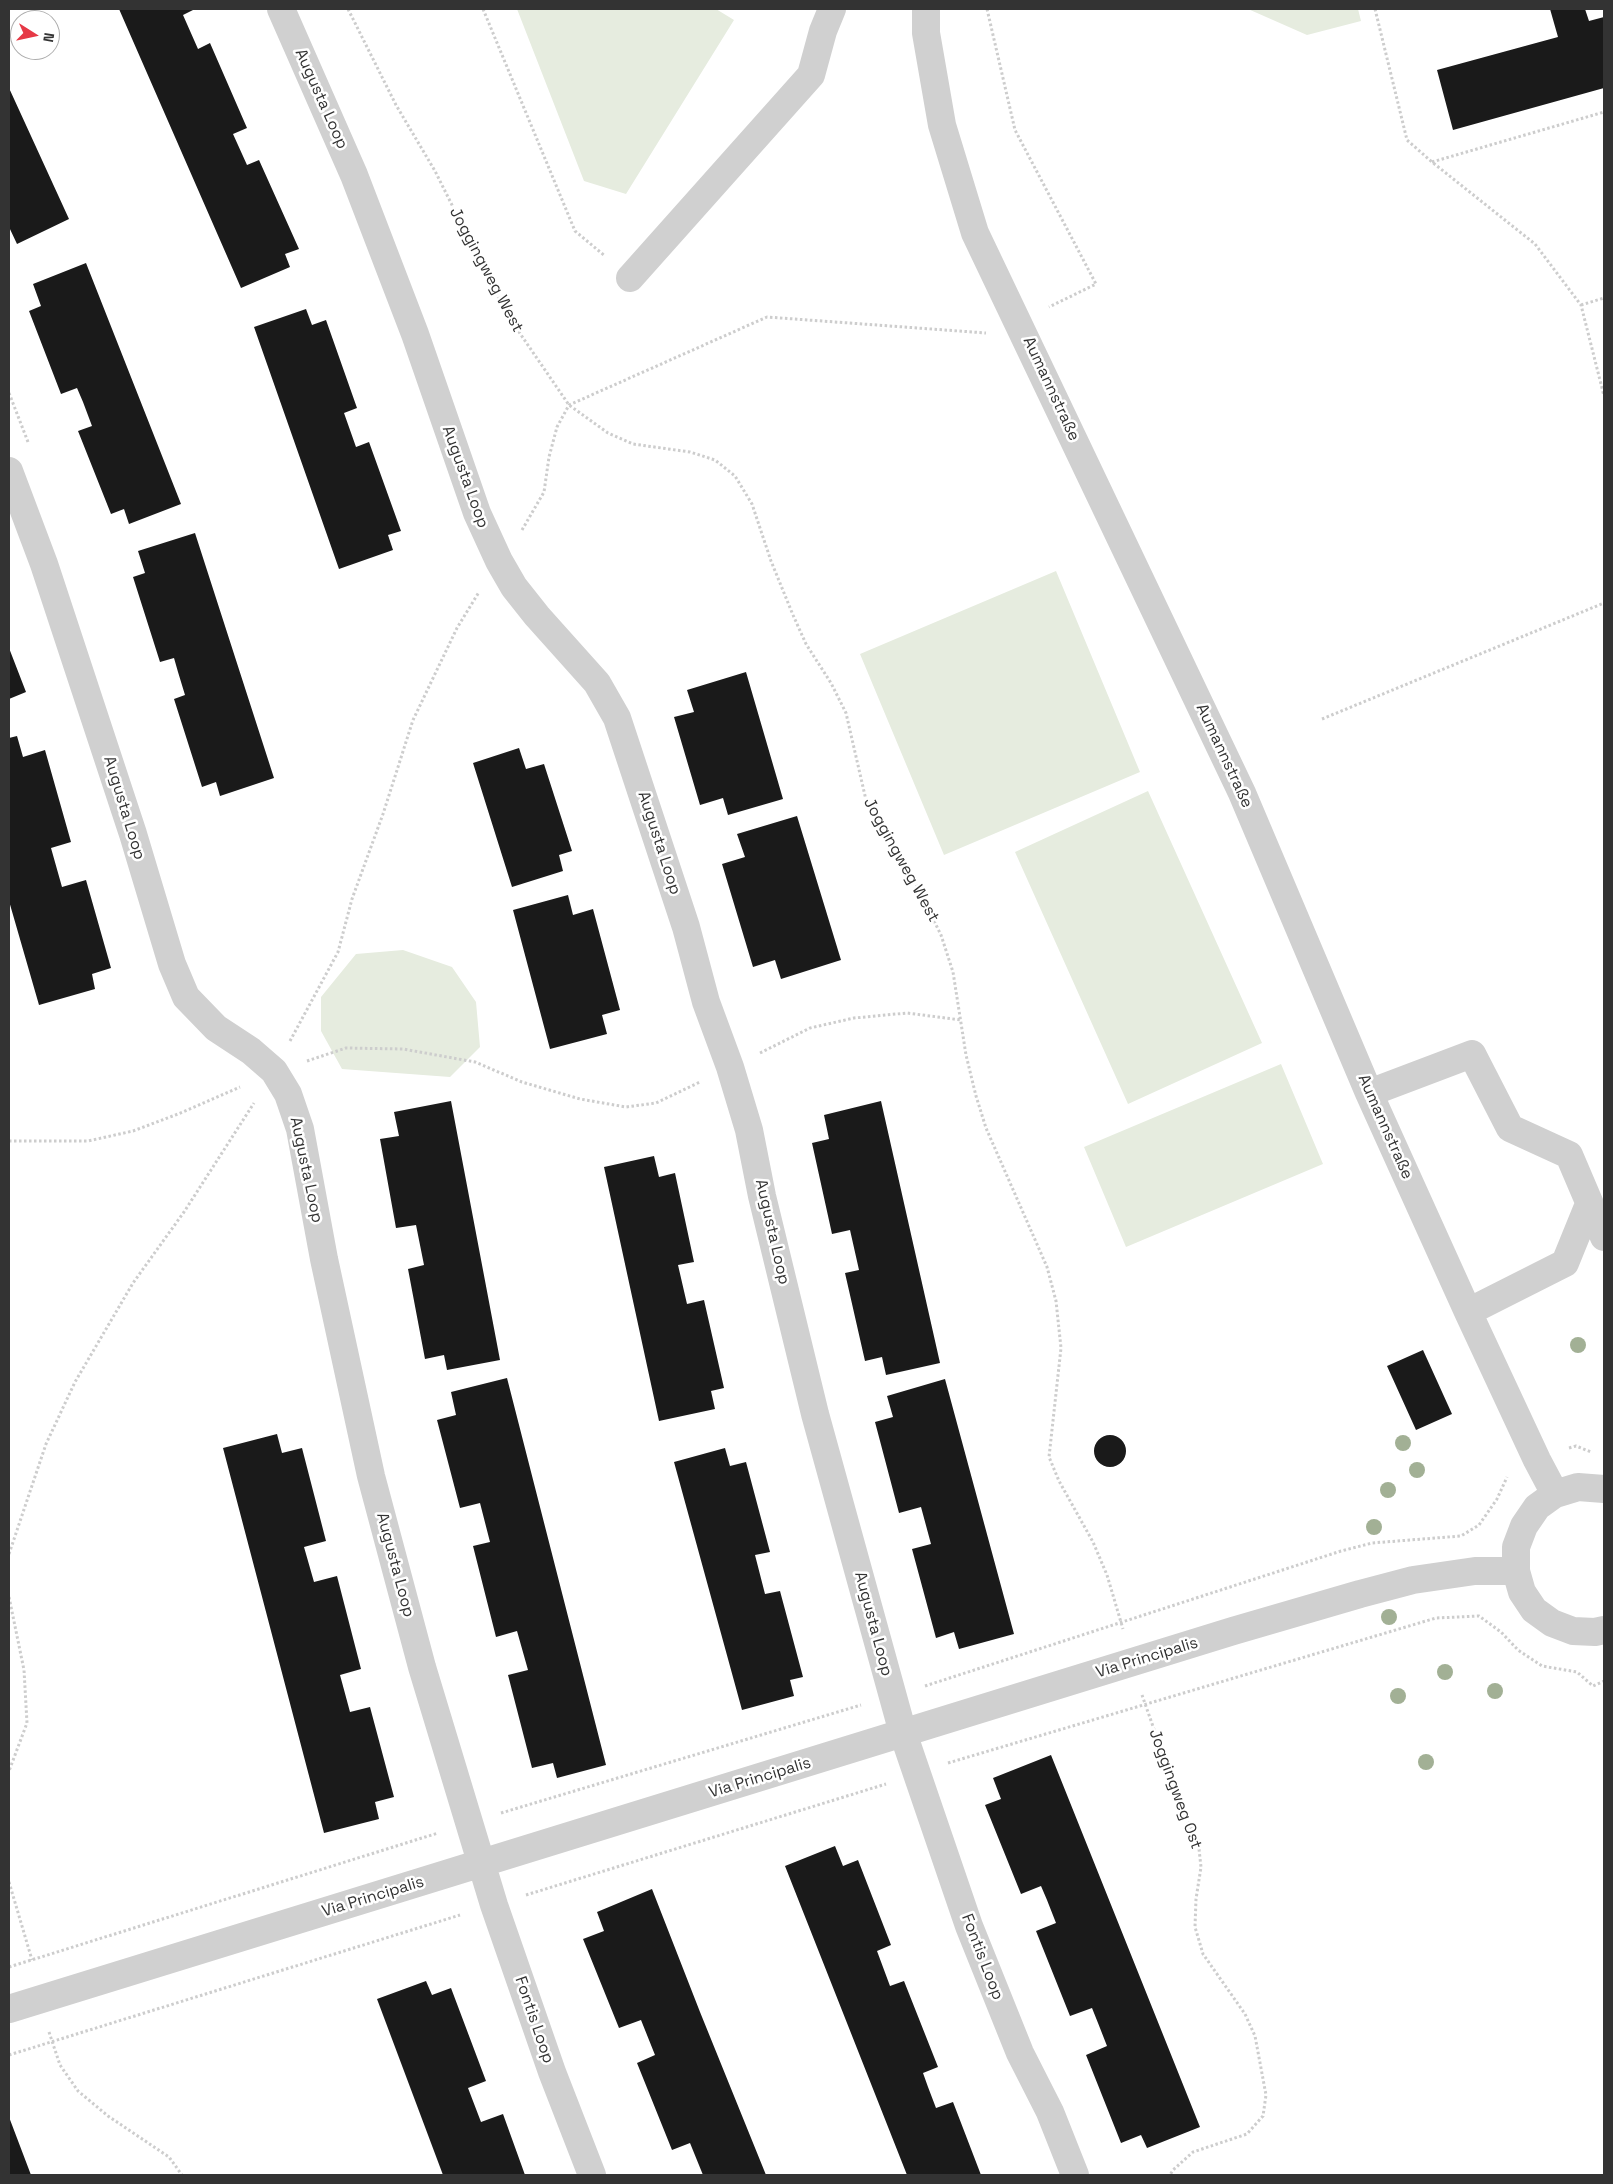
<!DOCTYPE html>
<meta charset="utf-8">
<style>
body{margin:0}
#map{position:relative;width:1613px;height:2184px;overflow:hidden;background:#fff;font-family:"Space Grotesk",sans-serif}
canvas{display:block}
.frame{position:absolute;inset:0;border:10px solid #333;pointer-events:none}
.north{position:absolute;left:10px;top:10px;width:50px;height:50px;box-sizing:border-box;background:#fff;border:1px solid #adadad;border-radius:50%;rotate:100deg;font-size:14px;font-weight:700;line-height:20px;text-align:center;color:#333}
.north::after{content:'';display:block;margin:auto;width:18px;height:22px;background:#e63946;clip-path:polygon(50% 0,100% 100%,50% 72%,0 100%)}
</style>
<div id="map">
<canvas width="1613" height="2184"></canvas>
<div class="frame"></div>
<div class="north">N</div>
</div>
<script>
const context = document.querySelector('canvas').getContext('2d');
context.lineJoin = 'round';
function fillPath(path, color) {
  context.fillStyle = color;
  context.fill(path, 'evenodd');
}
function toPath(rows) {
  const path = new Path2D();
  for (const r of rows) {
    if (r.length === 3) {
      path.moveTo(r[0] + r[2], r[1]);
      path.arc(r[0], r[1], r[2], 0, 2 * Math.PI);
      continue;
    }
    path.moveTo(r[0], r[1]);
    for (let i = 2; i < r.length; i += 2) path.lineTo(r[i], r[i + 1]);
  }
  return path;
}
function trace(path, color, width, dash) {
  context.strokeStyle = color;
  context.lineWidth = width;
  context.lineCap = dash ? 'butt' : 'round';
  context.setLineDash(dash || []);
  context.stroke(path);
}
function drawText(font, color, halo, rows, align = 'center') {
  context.font = font + ' "Space Grotesk",sans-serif';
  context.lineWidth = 5;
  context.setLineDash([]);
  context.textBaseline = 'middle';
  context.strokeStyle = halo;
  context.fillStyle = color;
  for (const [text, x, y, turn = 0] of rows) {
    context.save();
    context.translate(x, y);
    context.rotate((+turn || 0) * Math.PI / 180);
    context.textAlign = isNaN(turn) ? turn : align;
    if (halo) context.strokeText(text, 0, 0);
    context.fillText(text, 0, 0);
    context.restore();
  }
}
const green = toPath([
 [517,9,716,9,734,20,626,194,584,181],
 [1248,9,1358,9,1361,21,1307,35],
 [1056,571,1140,772,944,855,860,654],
 [1148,791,1262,1043,1128,1104,1015,852],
 [403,950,452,967,476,1002,480,1047,450,1077,342,1069,321,1031,321,997,356,954],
 [1281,1064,1323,1164,1126,1247,1084,1147]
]);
const building = toPath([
 [119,9,195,9,183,15,198,49,210,43,247,128,233,134,247,165,259,160,299,249,285,254,290,267,241,288],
 [1550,9,1585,9,1589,21,1604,17,1604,88,1453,130,1437,70,1558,37],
 [9,88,69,219,17,244,9,227],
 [86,263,181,504,129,524,124,509,111,514,78,431,92,426,83,402,77,388,61,394,29,311,41,306,33,284],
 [306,309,312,325,326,320,357,408,344,413,356,447,369,442,401,531,388,535,393,550,339,569,254,327],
 [195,533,274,778,220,796,216,782,202,787,174,699,185,695,178,672,174,658,160,662,133,577,145,573,138,551],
 [9,648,26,692,9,699],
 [746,672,783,799,728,815,723,798,700,805,674,717,694,712,687,690],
 [17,736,23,757,45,750,71,842,51,848,62,887,86,880,111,968,92,974,95,989,39,1005,9,901,9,738],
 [519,748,526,769,544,764,572,851,559,855,563,871,512,887,473,763],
 [797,816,841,960,781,979,775,960,753,967,722,864,745,857,737,834],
 [568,895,573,915,593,909,620,1010,602,1015,607,1034,550,1049,513,910],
 [451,1101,500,1360,447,1370,444,1355,425,1359,408,1269,424,1265,416,1225,396,1228,380,1139,399,1136,394,1112],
 [881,1101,940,1363,886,1375,882,1357,865,1361,845,1273,859,1270,850,1230,832,1234,812,1143,829,1139,824,1115],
 [654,1156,659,1177,675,1173,694,1262,678,1265,687,1304,704,1300,724,1388,711,1391,715,1409,659,1421,604,1167],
 [1423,1350,1452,1414,1416,1430,1387,1366],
 [507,1378,606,1765,557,1778,553,1763,532,1768,508,1675,528,1670,517,1631,496,1637,473,1546,490,1542,480,1503,460,1508,437,1420,456,1415,451,1392],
 [945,1379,1014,1634,959,1649,954,1632,936,1638,912,1549,931,1544,921,1507,899,1513,875,1422,893,1417,887,1396],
 [277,1434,282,1453,302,1448,326,1541,304,1547,314,1582,337,1576,361,1669,340,1675,350,1712,370,1707,394,1797,375,1802,379,1819,324,1833,223,1448],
 [1110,1451,16],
 [725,1448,730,1466,746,1462,770,1552,755,1555,765,1594,780,1591,803,1677,790,1680,794,1696,742,1710,674,1462],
 [1051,1755,1200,2127,1147,2148,1141,2135,1121,2143,1086,2055,1107,2046,1098,2023,1092,2008,1070,2016,1036,1931,1056,1923,1047,1900,1041,1886,1021,1894,985,1805,1001,1799,993,1778],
 [835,1846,843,1866,858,1860,891,1945,877,1951,890,1986,904,1981,938,2067,923,2073,928,2087,936,2108,953,2102,981,2175,907,2175,785,1866],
 [652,1889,700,2012,766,2175,703,2175,690,2143,672,2150,637,2063,655,2055,641,2020,619,2028,583,1939,604,1931,597,1912],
 [426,1981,432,1995,451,1988,486,2081,468,2088,481,2122,503,2114,525,2175,443,2175,377,1999],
 [9,2117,31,2175,9,2175]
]);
const path = toPath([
 [348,9,396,105,435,171,506,313,569,405,608,433,633,444,690,452,715,460,735,476,752,504,771,561,793,615,806,644,831,683,846,713,866,800,904,860,941,935,953,972,966,1055,976,1096,986,1128,1047,1267,1056,1301,1061,1348,1049,1457,1059,1481,1093,1542,1107,1575,1123,1629],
 [483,9,575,231,605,256],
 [987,9,1015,130,1096,284,1049,307],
 [1375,9,1407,140,1432,162,1535,244,1581,305,1604,396],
 [1432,162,1604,112],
 [1581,305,1604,298],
 [9,393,28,442],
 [522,530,544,492,549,457,557,427,569,405,767,317,986,333],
 [1322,719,1604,603],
 [290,1041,338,952,352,899,383,814,413,720,457,628,479,592],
 [760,1053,810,1028,854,1018,907,1013,961,1020],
 [307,1061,346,1048,403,1049,475,1062,522,1082,580,1099,626,1107,656,1103,700,1082],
 [9,1141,88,1141,133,1131,178,1114,240,1087],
 [1569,1448,1576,1446,1591,1452],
 [9,1554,46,1444,75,1382,133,1283,184,1212,254,1103],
 [9,1597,24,1670,27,1723,9,1771],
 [925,1686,1341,1551,1372,1543,1461,1536,1479,1525,1497,1499,1507,1477],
 [1142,1695,1184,1815,1198,1840,1201,1867,1196,1899,1195,1927,1203,1954,1245,2014,1255,2036,1266,2095,1263,2116,1247,2134,1193,2152,1173,2170,1170,2175],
 [948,1763,1436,1618,1479,1616,1501,1632,1518,1650,1542,1666,1577,1672,1593,1686,1604,1681],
 [501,1813,861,1705],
 [9,1882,32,1960],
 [526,1895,886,1784],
 [9,1967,438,1833],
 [49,2032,60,2065,78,2091,108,2116,169,2157,182,2175],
 [9,2055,460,1915]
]);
const minor = toPath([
 [281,9,354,175,415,334,477,513,499,561,514,587,537,616,597,683,617,718,686,927,706,1002,730,1067,749,1130,762,1196,815,1414,903,1733,969,1926,1020,2053,1050,2112,1075,2175],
 [926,9,926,33,942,125,975,233,1242,793,1369,1093,1468,1312,1537,1460,1555,1494],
 [630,278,811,75,823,31,832,9],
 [9,471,44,564,133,834,172,964,186,997,216,1028,251,1051,274,1071,288,1094,300,1129,324,1259,371,1476,422,1667,494,1905,552,2072,592,2175],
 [1369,1093,1472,1054,1510,1128,1569,1155,1604,1237],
 [1468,1312,1565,1263,1589,1204],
 [1604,1489,1578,1487,1555,1494,1537,1507,1524,1526,1516,1547,1516,1571,1522,1592,1534,1610,1552,1623,1573,1631,1595,1632,1604,1630],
 [9,2009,1233,1631,1360,1594,1413,1580,1475,1571,1516,1571]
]);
const trees = [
 [1578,1345],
 [1403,1443],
 [1417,1470],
 [1388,1490],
 [1374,1527],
 [1389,1617],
 [1445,1672],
 [1495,1691],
 [1398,1696],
 [1426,1762]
];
const streetNames = [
 ["Augusta Loop",321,99,66],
 ["Joggingweg West",486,270,62],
 ["Aumannstraße",1051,389,65],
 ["Augusta Loop",465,477,70],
 ["Aumannstraße",1224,756,65],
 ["Augusta Loop",124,808,73],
 ["Augusta Loop",659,843,72],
 ["Joggingweg West",901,860,61],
 ["Aumannstraße",1385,1127,66],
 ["Augusta Loop",306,1170,78],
 ["Augusta Loop",772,1232,77],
 ["Augusta Loop",395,1565,75],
 ["Augusta Loop",873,1624,75],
 ["Via Principalis",1147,1658,-17],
 ["Via Principalis",760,1778,-17],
 ["Joggingweg Ost",1175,1789,70],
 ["Via Principalis",373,1897,-17],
 ["Fontis Loop",982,1957,69],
 ["Fontis Loop",534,2020,71]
];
fillPath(green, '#e6ecdf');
fillPath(building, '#1a1a1a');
trace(path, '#cdcdcd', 3, [2.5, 2.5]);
trace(minor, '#d0d0d0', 28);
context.fillStyle = '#a2b095';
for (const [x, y] of trees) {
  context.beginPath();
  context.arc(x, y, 8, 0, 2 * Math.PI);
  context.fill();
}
drawText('16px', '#333', '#fff', streetNames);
</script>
